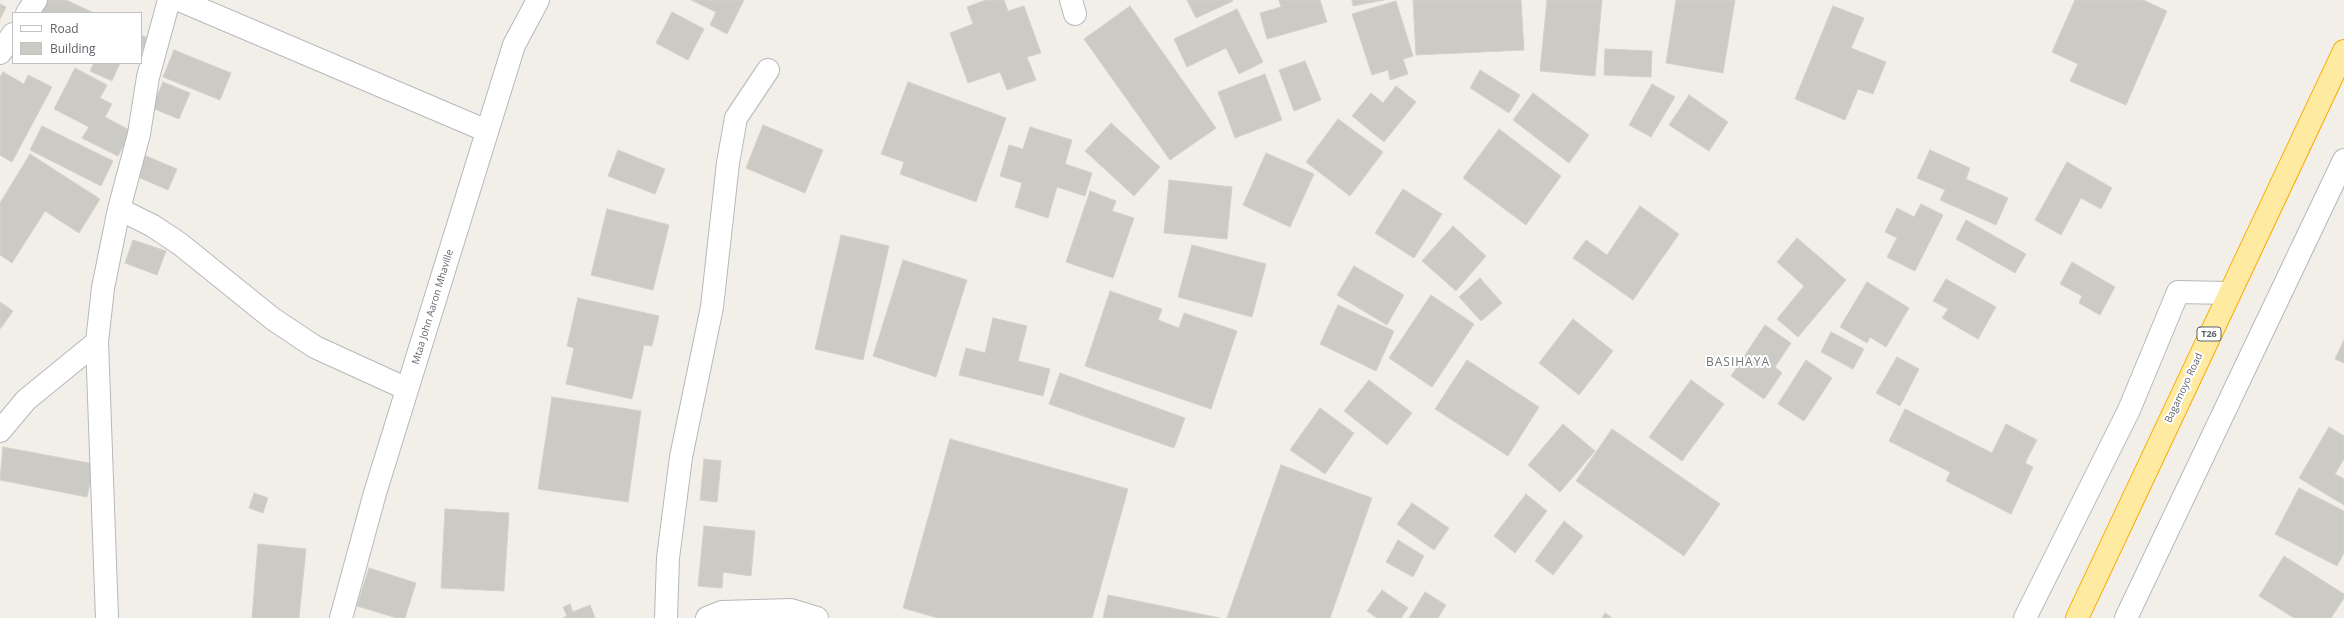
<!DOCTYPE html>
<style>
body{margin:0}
#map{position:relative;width:2344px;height:618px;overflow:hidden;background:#f1efe8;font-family:"Open Sans",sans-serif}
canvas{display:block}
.legend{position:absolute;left:12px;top:12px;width:130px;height:52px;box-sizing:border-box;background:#fff;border:1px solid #bfc1c3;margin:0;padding:5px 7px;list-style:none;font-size:12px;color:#5f6368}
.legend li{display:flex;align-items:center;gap:8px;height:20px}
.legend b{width:20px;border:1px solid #bfc1c3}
</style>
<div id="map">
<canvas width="2344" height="618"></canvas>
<ul class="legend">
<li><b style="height:5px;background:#fff"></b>Road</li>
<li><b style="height:11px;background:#cccac5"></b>Building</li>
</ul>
</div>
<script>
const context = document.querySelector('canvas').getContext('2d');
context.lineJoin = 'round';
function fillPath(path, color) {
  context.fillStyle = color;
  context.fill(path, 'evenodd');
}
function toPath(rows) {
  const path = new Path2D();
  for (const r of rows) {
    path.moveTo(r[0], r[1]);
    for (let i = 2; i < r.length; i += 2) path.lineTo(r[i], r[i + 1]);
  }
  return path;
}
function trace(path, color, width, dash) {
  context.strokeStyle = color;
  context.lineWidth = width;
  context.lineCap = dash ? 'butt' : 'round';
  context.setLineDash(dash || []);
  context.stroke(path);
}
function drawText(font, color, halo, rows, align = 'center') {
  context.font = font + ' "Open Sans",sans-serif';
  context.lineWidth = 4;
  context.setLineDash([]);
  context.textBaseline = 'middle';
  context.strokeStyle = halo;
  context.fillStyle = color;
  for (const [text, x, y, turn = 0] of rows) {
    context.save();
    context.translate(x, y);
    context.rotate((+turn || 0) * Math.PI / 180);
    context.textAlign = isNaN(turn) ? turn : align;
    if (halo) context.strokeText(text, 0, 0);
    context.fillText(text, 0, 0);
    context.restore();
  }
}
const building = toPath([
 [45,0,66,0,94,13,39,13,45,0],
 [691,0,744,0,727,34,710,25,716,12,691,0],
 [986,0,1004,0,1008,11,1024,6,1041,53,1027,57,1036,80,1007,90,1000,72,968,83,950,33,973,24,967,7,986,0],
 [1187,0,1232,0,1233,1,1196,18,1187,0],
 [1279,0,1320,0,1327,22,1267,39,1260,13,1281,7,1279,0],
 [1352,0,1384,0,1353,6,1352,0],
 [1413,0,1521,0,1524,50,1416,55,1413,0],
 [1547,0,1602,0,1595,76,1540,71,1547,0],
 [1676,0,1735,0,1723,73,1666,63,1676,0],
 [2075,0,2143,0,2167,11,2126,105,2070,81,2078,64,2052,52,2075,0],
 [1396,1,1413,56,1403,59,1408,74,1390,80,1388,70,1372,75,1352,14,1396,1],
 [0,4,6,7,0,19,0,4],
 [1130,6,1216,128,1170,160,1084,39,1130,6],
 [1833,6,1864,18,1851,48,1886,62,1873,94,1858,89,1845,120,1795,99,1833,6],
 [1237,9,1263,62,1239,74,1226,48,1187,67,1174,39,1237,9],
 [672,12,704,29,688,60,656,43,672,12],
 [141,35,148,38,141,52,141,35],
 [1605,49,1652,51,1651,77,1604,75,1605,49],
 [174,50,231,73,220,100,163,77,174,50],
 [1305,61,1321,100,1294,111,1279,70,1305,61],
 [94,63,120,63,112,81,90,71,94,63],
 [75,68,107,85,100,98,112,104,105,117,131,131,118,156,82,138,89,127,54,109,75,68],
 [1480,70,1520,95,1509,113,1470,88,1480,70],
 [3,72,24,84,28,75,52,87,12,162,0,155,0,77,3,72],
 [1265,74,1282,120,1235,138,1218,92,1265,74],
 [163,82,190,93,179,119,152,108,163,82],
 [908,82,1006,118,976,202,900,174,904,162,881,154,908,82],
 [1652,84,1675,97,1651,137,1629,125,1652,84],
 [1396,86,1416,102,1384,142,1352,116,1371,93,1383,103,1396,86],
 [1533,93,1589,135,1569,163,1513,120,1533,93],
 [1689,95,1728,122,1709,151,1669,125,1689,95],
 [1338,119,1383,152,1350,196,1306,162,1338,119],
 [1111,123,1160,167,1134,196,1085,151,1111,123],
 [763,125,823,150,805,193,746,168,763,125],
 [42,126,113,161,101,186,30,150,42,126],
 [1030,127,1072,140,1065,164,1092,173,1085,196,1057,187,1048,218,1015,207,1022,183,1000,176,1009,145,1023,149,1030,127],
 [1499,129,1561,176,1526,225,1463,178,1499,129],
 [618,150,665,169,655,194,608,176,618,150],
 [1930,150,1970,168,1966,179,2008,198,1996,225,1940,200,1945,190,1917,178,1930,150],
 [139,153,177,169,168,190,131,174,139,153],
 [1266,153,1314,174,1290,227,1243,205,1266,153],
 [30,154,100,199,79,233,45,211,12,263,0,255,0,203,30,154],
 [2067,162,2112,188,2101,209,2081,198,2061,235,2035,220,2067,162],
 [1169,180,1232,187,1227,239,1164,233,1169,180],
 [1403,189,1442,214,1414,258,1375,233,1403,189],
 [1090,191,1116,201,1112,211,1134,218,1113,278,1066,262,1090,191],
 [1921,204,1943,215,1915,271,1887,257,1897,238,1885,232,1897,208,1914,217,1921,204],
 [1640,206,1679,234,1633,300,1573,258,1586,240,1607,255,1640,206],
 [607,209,669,225,653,290,591,275,607,209],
 [1966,220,2026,254,2015,273,1956,239,1966,220],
 [1453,226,1486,256,1456,291,1422,261,1453,226],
 [841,235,889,246,863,360,815,349,841,235],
 [1797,238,1846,280,1798,337,1777,319,1804,286,1777,262,1797,238],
 [133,240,166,251,157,275,125,263,133,240],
 [1192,245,1266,264,1252,317,1178,297,1192,245],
 [903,260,967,280,936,377,873,356,903,260],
 [2072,262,2115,287,2100,315,2079,303,2082,296,2060,284,2072,262],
 [1354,266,1404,295,1387,325,1337,295,1354,266],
 [1480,278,1502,303,1481,321,1459,297,1480,278],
 [1946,279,1996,307,1978,339,1942,318,1948,309,1933,301,1946,279],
 [1867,282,1909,308,1886,347,1870,337,1867,343,1840,327,1867,282],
 [1110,291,1162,309,1158,320,1179,328,1184,313,1237,331,1211,409,1085,366,1110,291],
 [1431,295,1474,324,1432,387,1389,358,1431,295],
 [578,298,659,316,652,346,644,345,632,399,566,384,574,348,567,346,578,298],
 [0,302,13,311,0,329,0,302],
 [1338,305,1394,331,1376,371,1320,344,1338,305],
 [993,318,1027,326,1018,361,1050,369,1043,396,959,375,966,348,985,353,993,318],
 [1573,319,1613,351,1579,395,1539,363,1573,319],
 [1765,325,1791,343,1775,367,1782,373,1764,399,1731,376,1765,325],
 [1831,332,1864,349,1853,369,1821,352,1831,332],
 [2344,340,2344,363,2335,359,2344,340],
 [1897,357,1919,369,1900,406,1876,393,1897,357],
 [1467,360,1539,407,1508,456,1435,409,1467,360],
 [1806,360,1832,378,1804,421,1778,404,1806,360],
 [1060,373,1185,418,1174,448,1049,404,1060,373],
 [1369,380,1412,413,1387,445,1344,411,1369,380],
 [1691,380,1724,404,1682,461,1649,437,1691,380],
 [552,397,641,411,628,502,538,489,552,397],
 [1320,408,1354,433,1325,474,1290,450,1320,408],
 [1905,409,1992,453,2006,424,2037,440,2025,463,2033,467,2011,514,1946,481,1950,472,1889,441,1905,409],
 [1563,424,1595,451,1560,492,1528,465,1563,424],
 [2329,427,2344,436,2344,459,2335,474,2344,479,2344,505,2299,478,2329,427],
 [1612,429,1720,504,1684,556,1576,481,1612,429],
 [950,439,1128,489,1092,618,938,618,903,608,950,439],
 [3,447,94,464,87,497,0,480,3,447],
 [704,459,721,461,717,502,700,500,704,459],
 [1281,465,1372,498,1330,618,1227,618,1281,465],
 [2299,488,2344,511,2344,553,2337,566,2275,534,2299,488],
 [254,493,268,498,263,513,249,508,254,493],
 [1526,494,1547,511,1515,553,1494,536,1526,494],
 [1412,503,1449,528,1434,550,1397,524,1412,503],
 [445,509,509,513,504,591,441,588,445,509],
 [1564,521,1583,536,1553,575,1535,561,1564,521],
 [704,526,755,531,751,576,723,572,722,588,698,586,704,526],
 [1398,540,1424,556,1413,577,1386,562,1398,540],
 [258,544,306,549,299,618,252,618,258,544],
 [2284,556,2344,594,2344,598,2331,618,2294,618,2259,596,2284,556],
 [369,568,416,583,405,618,397,618,357,606,369,568],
 [1382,590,1408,608,1401,618,1377,618,1367,611,1382,590],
 [1425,592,1446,605,1438,618,1409,618,1425,592],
 [1108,595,1220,618,1103,618,1108,595],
 [570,604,573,612,590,605,595,618,563,618,567,616,563,607,570,604],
 [1605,613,1612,618,1602,618,1605,613]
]);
const minor = toPath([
 [179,0,487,131],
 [1071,0,1075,14],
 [27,13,36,0],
 [0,53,13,34],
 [119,209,153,226,180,244,273,319,315,347,407,389],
 [0,431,26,400,97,342],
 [107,618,97,342,103,288,119,209,139,134,148,77,169,0],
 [341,618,375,493,514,45,538,0],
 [666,618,668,558,681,457,712,307,728,163,736,118,768,70],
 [707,618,722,612,791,610,817,618],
 [2025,618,2129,410,2178,292,2228,293],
 [2126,618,2344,160]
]);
const trunk = toPath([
 [2077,618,2344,51]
]);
const shields = [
 [2209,334,24]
];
const shieldNames = [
 ["T26",2209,334]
];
const streetNames = [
 ["Mtaa John Aaron Mhaville",433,307,-73],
 ["Bagamoyo Road",2184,388,-65]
];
const quarterNames = [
 ["BASIHAYA",1738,363]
];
fillPath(building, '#cccac5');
trace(building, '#d6d1c6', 1);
trace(minor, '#b5b8bc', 24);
trace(trunk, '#f9ab00', 24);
trace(minor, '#fff', 22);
trace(trunk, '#feeaa1', 22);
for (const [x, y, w] of shields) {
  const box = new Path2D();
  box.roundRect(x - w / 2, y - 7, w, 14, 3);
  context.fillStyle = '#fff';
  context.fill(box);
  trace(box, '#5f6368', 1);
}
drawText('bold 9px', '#5f6368', null, shieldNames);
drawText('10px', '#5f6368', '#fff', streetNames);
context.letterSpacing = '1px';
drawText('12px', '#70757a', '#fff', quarterNames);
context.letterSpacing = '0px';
</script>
